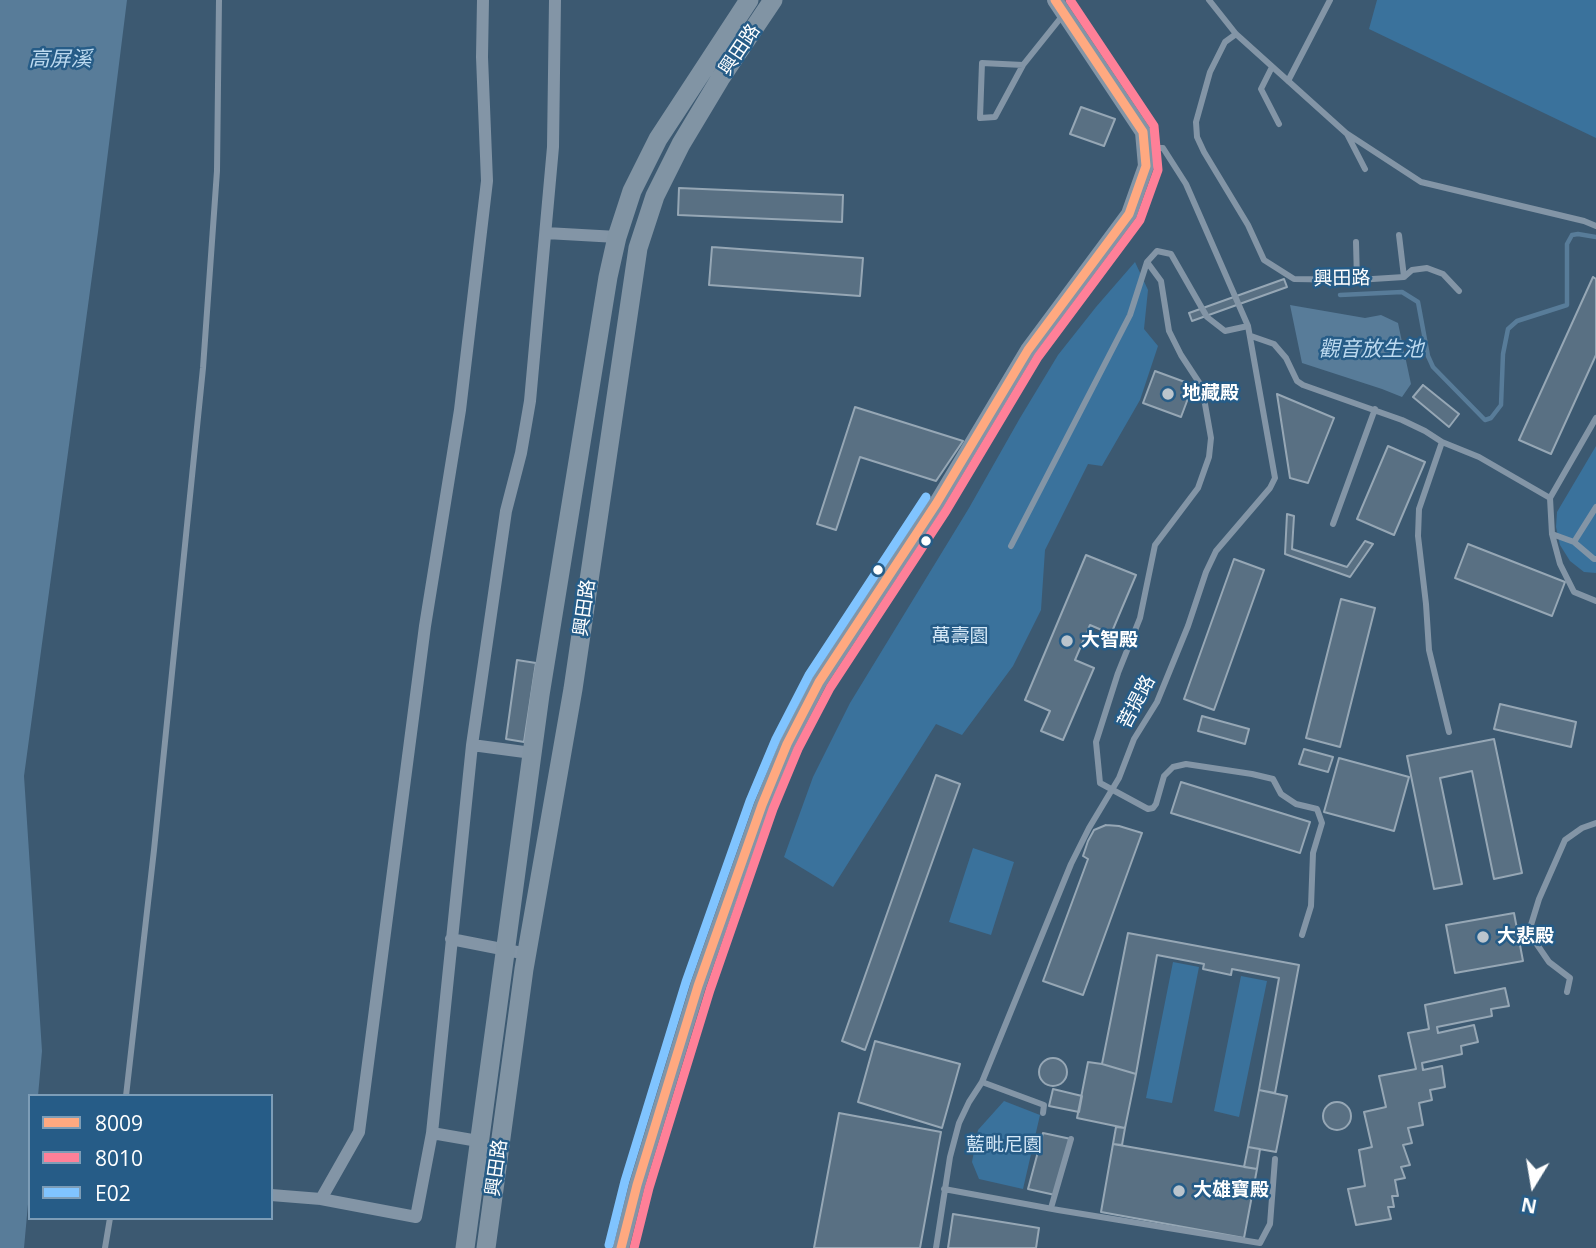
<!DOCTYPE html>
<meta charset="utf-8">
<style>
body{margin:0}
#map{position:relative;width:1596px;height:1248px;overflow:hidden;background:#3c5971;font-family:"Open Sans",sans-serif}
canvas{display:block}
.legend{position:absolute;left:28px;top:1094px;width:245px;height:126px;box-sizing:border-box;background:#265c87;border:2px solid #7d9db7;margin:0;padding:9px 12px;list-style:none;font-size:21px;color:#fff}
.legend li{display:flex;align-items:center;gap:14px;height:35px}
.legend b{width:35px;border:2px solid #7d9db7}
.north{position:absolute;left:1498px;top:1150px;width:70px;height:70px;-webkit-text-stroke:5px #265c87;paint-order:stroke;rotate:191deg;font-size:19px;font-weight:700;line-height:28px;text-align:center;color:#fff}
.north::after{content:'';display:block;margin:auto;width:24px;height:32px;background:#fff;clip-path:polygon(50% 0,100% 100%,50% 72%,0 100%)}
</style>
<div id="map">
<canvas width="1596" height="1248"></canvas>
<ul class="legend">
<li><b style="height:9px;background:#ffa980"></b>8009</li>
<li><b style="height:9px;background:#ff8098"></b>8010</li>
<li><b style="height:9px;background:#80c4ff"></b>E02</li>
</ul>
<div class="north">N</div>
</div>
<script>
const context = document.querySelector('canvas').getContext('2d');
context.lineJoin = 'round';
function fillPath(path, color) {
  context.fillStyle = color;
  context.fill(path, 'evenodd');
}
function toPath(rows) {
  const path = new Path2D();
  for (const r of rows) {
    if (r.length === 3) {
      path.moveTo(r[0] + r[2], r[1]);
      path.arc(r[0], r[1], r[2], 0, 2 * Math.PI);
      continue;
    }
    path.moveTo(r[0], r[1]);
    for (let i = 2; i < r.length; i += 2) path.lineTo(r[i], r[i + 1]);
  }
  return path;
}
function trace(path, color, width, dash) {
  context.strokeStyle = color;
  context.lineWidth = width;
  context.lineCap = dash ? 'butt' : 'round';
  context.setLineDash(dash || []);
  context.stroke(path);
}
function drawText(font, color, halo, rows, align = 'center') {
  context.font = font + ' "Open Sans","Noto Sans TC",sans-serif';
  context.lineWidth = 5;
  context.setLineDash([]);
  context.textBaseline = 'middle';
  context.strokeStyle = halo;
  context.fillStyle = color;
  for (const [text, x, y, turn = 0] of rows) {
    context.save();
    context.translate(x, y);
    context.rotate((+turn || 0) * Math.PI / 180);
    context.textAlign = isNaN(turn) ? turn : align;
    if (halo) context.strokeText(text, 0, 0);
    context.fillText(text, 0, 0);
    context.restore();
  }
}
const green = toPath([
 [1377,0,1596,0,1596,138,1369,29],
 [1135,262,1148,290,1144,329,1158,346,1140,400,1102,466,1088,464,1045,550,1041,610,1013,666,962,735,936,724,833,887,784,857,813,777,850,703,969,508,1020,418,1058,355,1096,307],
 [1596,446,1596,573,1584,572,1570,561,1560,545,1556,527,1557,512],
 [973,848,1014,862,991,935,949,922],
 [1173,962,1199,967,1172,1103,1146,1098],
 [1241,976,1267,981,1239,1117,1214,1111],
 [1004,1101,1040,1115,1023,1189,979,1179,972,1162,978,1130]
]);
const water = toPath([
 [0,0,127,0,98,232,24,776,42,1051,38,1096,30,1096,30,1182,24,1248,0,1248],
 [1290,305,1365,318,1381,315,1398,323,1411,384,1402,397,1382,389,1302,363]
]);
const stream = toPath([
 [1340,295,1402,292,1418,302,1428,356,1433,367,1485,420,1491,418,1501,405,1503,354,1508,329,1517,321,1567,305,1567,244,1572,235,1578,234,1596,237]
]);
const building = toPath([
 [1081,107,1115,119,1104,146,1070,134,1081,107],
 [679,188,843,195,842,222,678,215,679,188],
 [712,247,863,258,860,296,709,285,712,247],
 [1593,277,1596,279,1596,355,1551,454,1519,440,1593,277],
 [1284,279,1287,287,1192,321,1189,313,1284,279],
 [1155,371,1193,385,1181,417,1143,403,1155,371],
 [1423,385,1459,414,1449,427,1413,397,1423,385],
 [1277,394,1334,418,1308,483,1290,478,1277,394],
 [855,407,963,441,936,481,860,457,836,530,817,524,855,407],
 [1388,446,1425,462,1394,535,1357,519,1388,446],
 [1287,514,1294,516,1292,549,1347,567,1365,541,1373,544,1350,577,1285,554,1287,514],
 [1468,544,1565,582,1552,616,1455,578,1468,544],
 [1086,555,1136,575,1111,634,1090,625,1075,660,1094,668,1063,740,1041,731,1050,711,1025,700,1086,555],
 [1234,559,1264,570,1214,710,1184,699,1234,559],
 [1341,599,1375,608,1340,747,1306,738,1341,599],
 [517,660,536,663,524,742,506,739,517,660],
 [1500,704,1576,722,1571,747,1494,729,1500,704],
 [1202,716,1249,729,1245,744,1198,731,1202,716],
 [1494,739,1522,873,1494,879,1472,771,1440,778,1462,884,1434,889,1407,756,1494,739],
 [1304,749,1333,757,1328,772,1299,764,1304,749],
 [1339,758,1409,777,1394,831,1324,812,1339,758],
 [936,775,960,784,865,1050,842,1041,936,775],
 [1181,782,1310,822,1300,853,1171,813,1181,782],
 [1106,825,1119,826,1142,833,1083,995,1043,981,1088,859,1083,856,1088,841,1094,830,1106,825],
 [1514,913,1523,961,1455,973,1446,925,1514,913],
 [1128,933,1299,965,1275,1093,1259,1090,1279,978,1232,969,1231,975,1203,969,1204,964,1157,955,1136,1074,1102,1064,1128,933],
 [1505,988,1509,1006,1491,1009,1492,1016,1437,1027,1438,1033,1474,1025,1478,1042,1461,1046,1462,1054,1422,1063,1423,1070,1442,1066,1445,1087,1430,1090,1432,1100,1419,1103,1423,1125,1408,1128,1412,1143,1403,1145,1410,1165,1401,1167,1405,1178,1395,1180,1398,1196,1392,1196,1394,1207,1388,1207,1391,1219,1356,1225,1348,1189,1365,1186,1359,1150,1372,1147,1364,1112,1386,1107,1379,1076,1416,1069,1408,1033,1429,1029,1425,1005,1505,988],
 [875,1041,960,1064,942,1128,858,1102,875,1041],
 [1053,1072,14],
 [1088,1062,1102,1064,1136,1074,1125,1128,1077,1118,1088,1062],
 [1053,1089,1082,1096,1079,1112,1049,1106,1053,1089],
 [1259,1090,1287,1096,1276,1152,1248,1147,1259,1090],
 [1337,1116,14],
 [839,1113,941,1132,920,1248,814,1248,839,1113],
 [1116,1127,1125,1128,1122,1145,1113,1144,1116,1127],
 [1043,1133,1071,1139,1055,1195,1028,1189,1043,1133],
 [1113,1144,1257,1169,1244,1238,1101,1212,1113,1144],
 [1248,1147,1260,1149,1257,1169,1244,1167,1248,1147],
 [953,1214,1039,1228,1036,1248,948,1248,953,1214]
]);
const service = toPath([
 [1209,0,1236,34,1346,133,1421,182,1584,221,1596,226],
 [1236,34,1225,42,1210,72,1196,122,1197,137,1204,152,1248,225,1264,260,1294,279,1357,280,1404,277,1412,270,1427,268,1443,274,1459,291],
 [1023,65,995,117,980,118,982,63,1023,65,1063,15],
 [1272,67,1261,89,1279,124],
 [1288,81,1330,0],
 [1347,134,1365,169],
 [1399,235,1404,277],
 [1356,242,1357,280],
 [1248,326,1225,331,1207,317,1171,254,1157,251,1147,262,1161,281,1169,331,1181,355,1202,387,1211,438,1209,457,1198,488,1155,545,1140,618,1118,673,1096,742,1100,783,1148,809,1153,808,1156,804,1164,776,1173,767,1186,764,1252,774,1273,779,1281,794,1296,804,1317,809,1322,823,1313,853,1311,906,1302,935],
 [1251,336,1274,344,1286,358,1297,381,1303,385,1402,420,1425,431,1442,442,1479,457,1550,498,1552,534,1560,564,1574,592,1596,601],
 [1442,442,1419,509,1418,536,1426,604,1429,650,1449,732],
 [1550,498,1596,418],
 [1333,524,1375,409],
 [1552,534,1574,542,1596,507],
 [1574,542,1594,559,1596,559],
 [1011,546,1130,315,1147,262],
 [1567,992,1570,978,1549,962,1536,943,1531,925,1539,899,1565,840,1582,828,1596,823],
 [982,1082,1044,1105,1043,1113],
 [126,1096,154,850,203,368,217,171,219,0],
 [944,1189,1058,1210,1260,1243,1270,1224,1275,1159],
 [1051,1208,1071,1139],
 [105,1248,110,1218],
 [936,1248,950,1157,959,1123,969,1102,982,1082,1071,864,1089,828,1119,778,1134,739,1157,702,1188,626,1206,572,1216,551,1270,488,1275,478,1248,326,1186,184,1163,148,1147,148]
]);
const minor = toPath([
 [546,233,617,237],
 [472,745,532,753],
 [451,939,527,954],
 [432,1133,472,745,506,511,521,453,530,401,553,147,555,0],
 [271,1195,321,1199,416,1217,432,1133,478,1141],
 [321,1199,359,1132,425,626,460,410,487,181,482,57,483,0]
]);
const tertiary = toPath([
 [621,1248,637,1185,698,986,762,805,787,744,819,682,936,504,1028,350,1129,214,1146,166,1143,132,1055,0]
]);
const primary = toPath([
 [465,1248,540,695,608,277,617,237,632,191,658,139,749,0],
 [486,1248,524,969,573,689,638,248,655,196,681,144,720,79,773,0]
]);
const bus1 = toPath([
 [621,1248,637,1185,698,986,762,805,787,744,819,682,936,504,1028,350,1129,214,1146,166,1143,132,1055,0]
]);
const bus2 = toPath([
 [634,1248,649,1188,710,990,773,809,798,749,830,688,946,511,1038,357,1140,220,1158,170,1154,126,1070,0]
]);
const bus3 = toPath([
 [609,1245,625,1181,686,982,750,801,776,739,809,675,926,497]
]);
const markers = [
 [1168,394,7,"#bbc5cd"],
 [926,541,6,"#fff"],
 [878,570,6,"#fff"],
 [1067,641,7,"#bbc5cd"],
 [1483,937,7,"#bbc5cd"],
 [1179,1191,7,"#bbc5cd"]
];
const streetNames = [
 ["興田路",740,50,-56],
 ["興田路",1342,279,-1],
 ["興田路",585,608,-82],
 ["菩提路",1137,702,-62],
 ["興田路",497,1168,-82]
];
const poiNames = [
 ["地藏殿",1182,394],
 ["大智殿",1081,641],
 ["大悲殿",1497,937],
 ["大雄寶殿",1193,1191]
];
const parkNames = [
 ["萬壽園",960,637],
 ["藍毗尼園",1004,1146]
];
const waterNames = [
 ["高屏溪",60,60],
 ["觀音放生池",1371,350]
];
fillPath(green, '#3a729c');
fillPath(water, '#587c99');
trace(stream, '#587c99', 4.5);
fillPath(building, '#597083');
trace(building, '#96a7b5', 2);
trace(service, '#8395a6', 6);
trace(minor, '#8395a6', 12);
trace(tertiary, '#8395a6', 16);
trace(primary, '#8194a4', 19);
trace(bus1, '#ffa980', 9);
trace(bus2, '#ff8098', 9);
trace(bus3, '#80c4ff', 9);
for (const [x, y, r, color] of markers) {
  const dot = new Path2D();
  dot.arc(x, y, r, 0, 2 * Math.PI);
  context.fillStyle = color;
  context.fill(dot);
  trace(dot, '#265c87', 2.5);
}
drawText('19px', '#fff', '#265c87', streetNames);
drawText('bold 19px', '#fff', '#265c87', poiNames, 'left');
drawText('19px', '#d5e8f7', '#265c87', parkNames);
drawText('italic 21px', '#bddaf0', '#265c87', waterNames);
</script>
